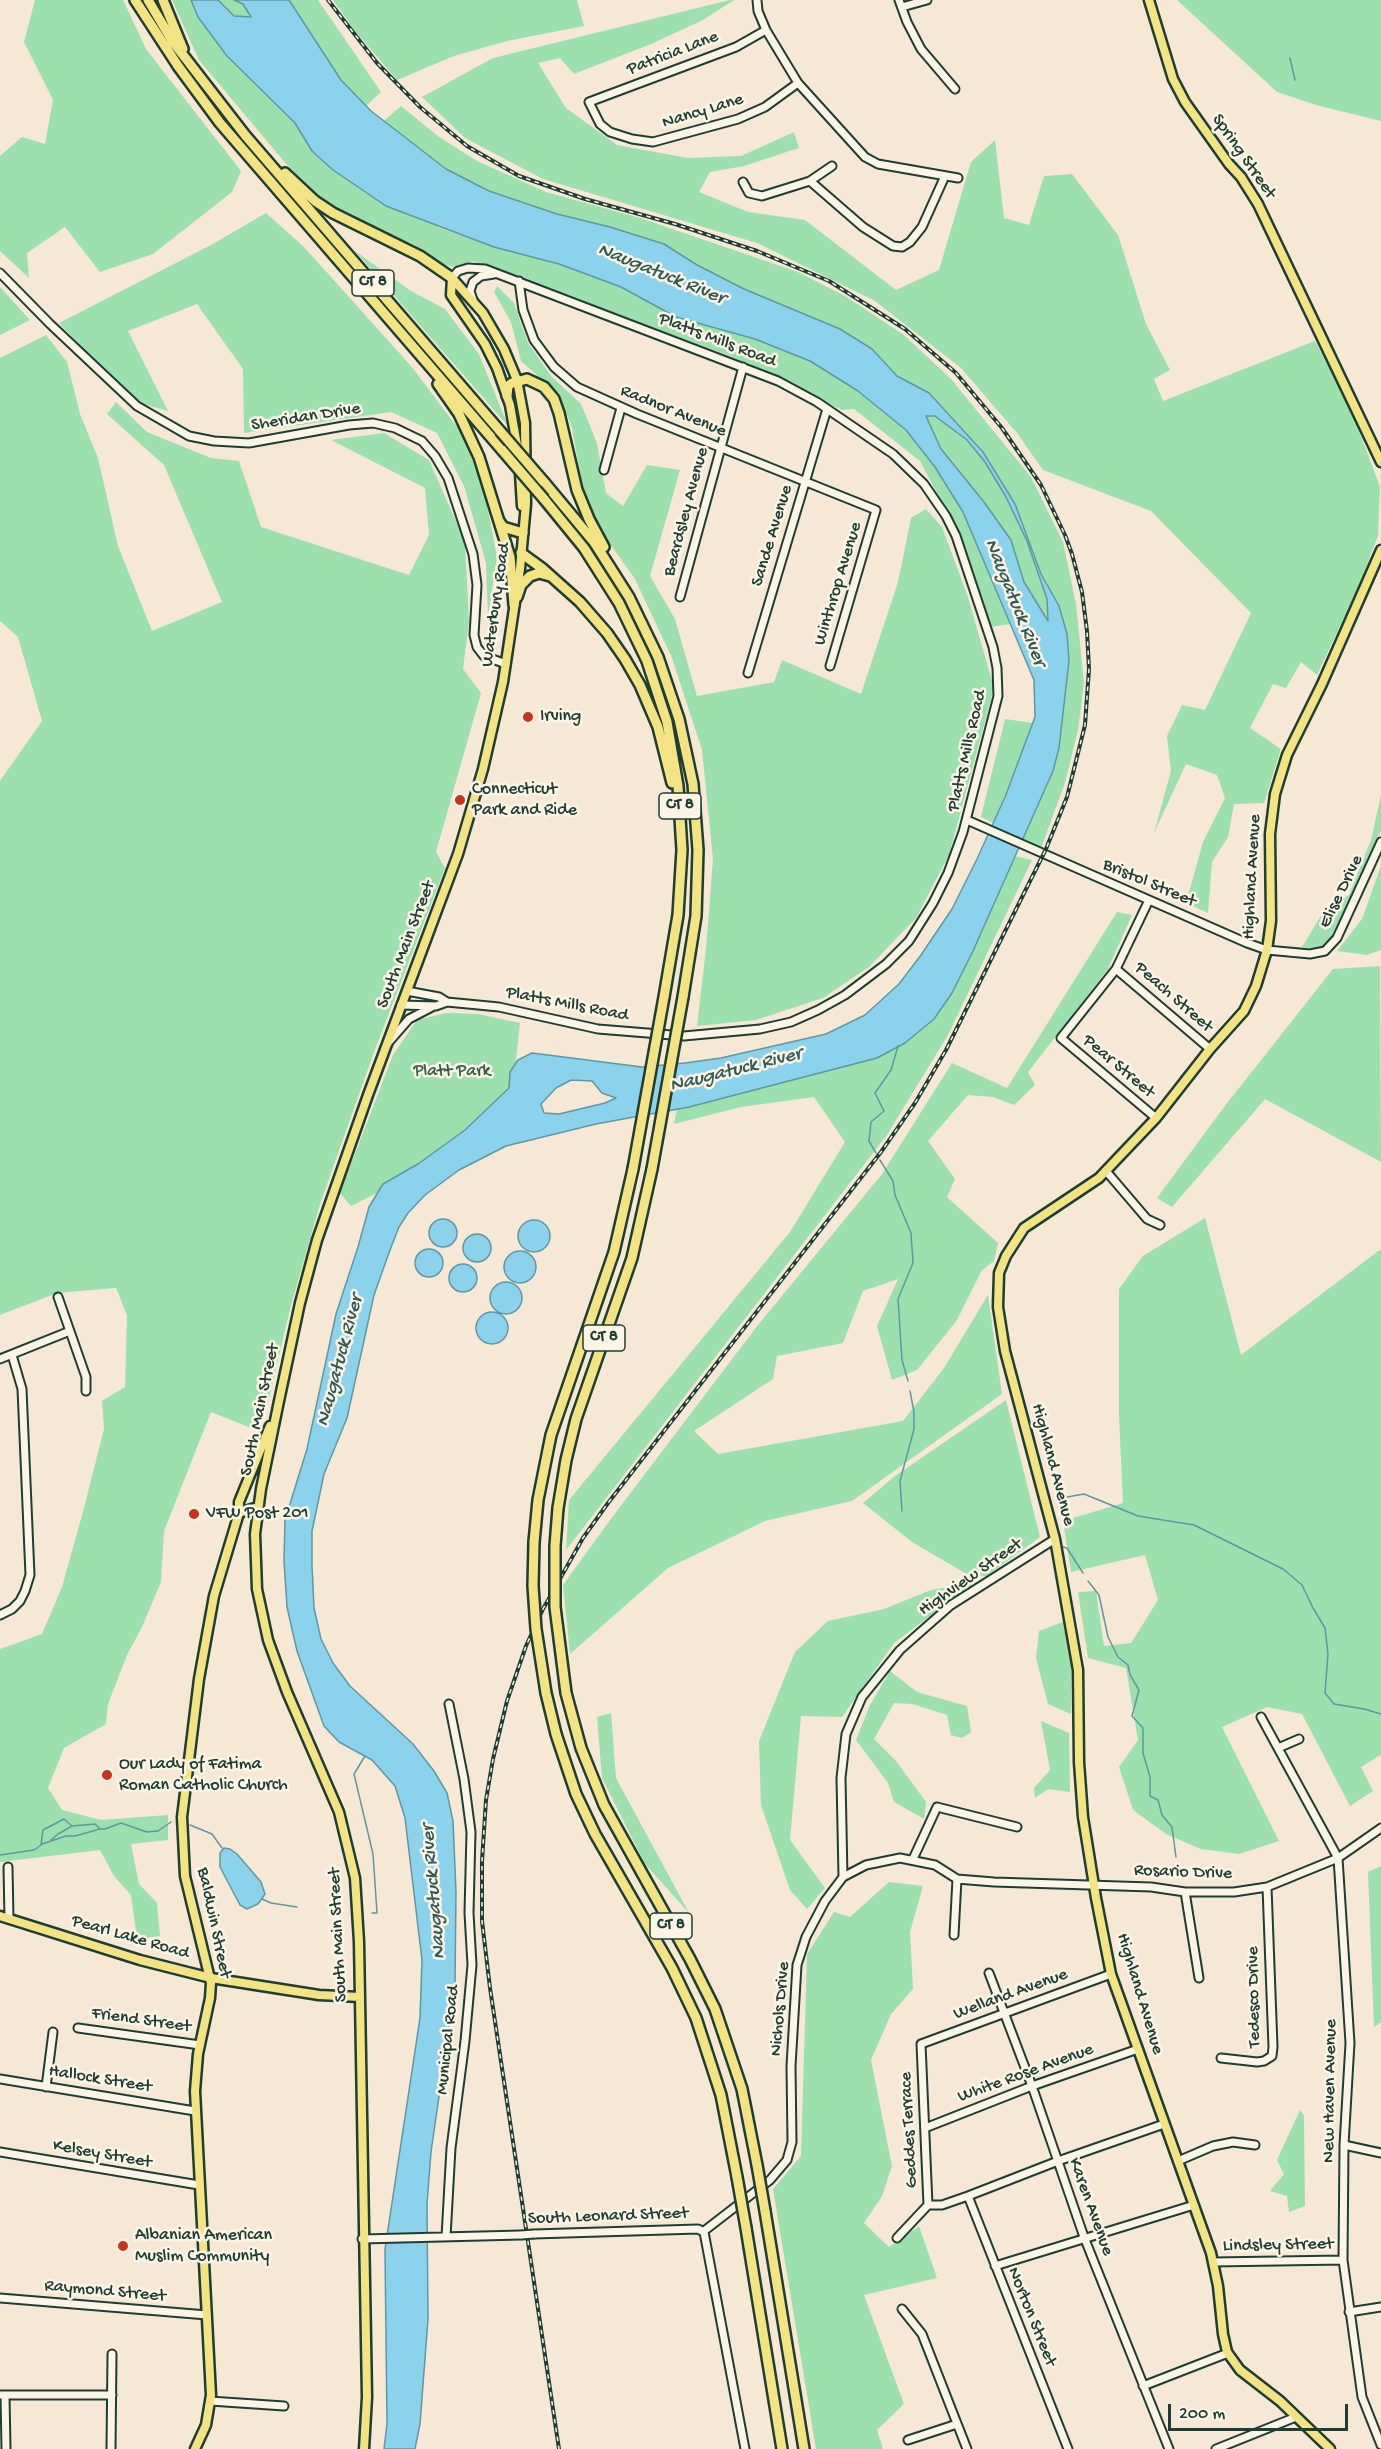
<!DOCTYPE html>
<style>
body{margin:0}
#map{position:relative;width:1381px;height:2449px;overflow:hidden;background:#f6e8d4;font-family:"Gochi Hand",sans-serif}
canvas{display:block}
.scale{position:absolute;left:1168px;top:2404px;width:180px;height:27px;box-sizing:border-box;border:3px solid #1f3d34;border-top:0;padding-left:8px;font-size:18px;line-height:21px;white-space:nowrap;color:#1f3d34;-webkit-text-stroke:4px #fcf5e5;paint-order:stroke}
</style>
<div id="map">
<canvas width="1381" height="2449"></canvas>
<div class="scale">200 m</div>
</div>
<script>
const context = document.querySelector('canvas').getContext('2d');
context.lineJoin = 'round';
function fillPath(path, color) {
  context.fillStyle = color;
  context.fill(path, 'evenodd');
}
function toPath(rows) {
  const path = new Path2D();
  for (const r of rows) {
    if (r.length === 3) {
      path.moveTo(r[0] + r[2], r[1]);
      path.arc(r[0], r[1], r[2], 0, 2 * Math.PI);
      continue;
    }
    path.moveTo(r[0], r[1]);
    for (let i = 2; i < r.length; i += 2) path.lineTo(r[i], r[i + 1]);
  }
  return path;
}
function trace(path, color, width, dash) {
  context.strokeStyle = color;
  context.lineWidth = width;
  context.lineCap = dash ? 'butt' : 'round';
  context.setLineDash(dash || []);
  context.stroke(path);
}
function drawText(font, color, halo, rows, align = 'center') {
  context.font = font + ' "Gochi Hand",sans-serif';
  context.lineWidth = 5;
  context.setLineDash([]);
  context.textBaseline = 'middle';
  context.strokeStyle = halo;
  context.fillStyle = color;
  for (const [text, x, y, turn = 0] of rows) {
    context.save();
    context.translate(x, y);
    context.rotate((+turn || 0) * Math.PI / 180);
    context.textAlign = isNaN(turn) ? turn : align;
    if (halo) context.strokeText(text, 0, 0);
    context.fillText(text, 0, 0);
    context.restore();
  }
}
const green = toPath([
 [35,0,123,0,146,49,241,171,232,192,153,254,100,272,65,227,27,253,29,278,0,251,0,156,22,137,45,144,53,100,24,42],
 [172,0,191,0,198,17,227,56,295,123,312,151,440,228,495,247,559,264,621,287,676,317,755,339,810,361,858,391,907,430,935,467,963,512,1010,624,991,627,964,544,920,461,854,409,842,410,730,356,473,261,452,267,439,263,417,246,353,219,328,204,287,165,199,60],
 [218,0,234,0,243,4,252,17,234,16],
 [289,0,318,0,381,92,366,106,340,80],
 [333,0,577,0,584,26,507,41,454,56,397,80,355,31],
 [730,0,734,0,703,20,651,44,574,74,560,58,538,63,566,108,617,145,688,158,741,156,794,132,799,148,744,166,710,172,699,192,748,212,805,220,896,290,939,270,971,162,995,140,1004,218,1029,225,1044,176,1072,174,1118,235,1146,324,1170,370,1154,379,1163,401,1315,341,1351,409,1380,487,1378,535,1361,581,1317,675,1301,662,1286,688,1273,684,1250,728,1281,749,1264,803,1234,804,1228,837,1212,862,1208,913,1186,903,1203,842,1225,798,1217,775,1186,764,1154,833,1171,771,1167,736,1182,705,1205,710,1251,613,1151,511,1043,470,1017,433,961,368,875,301,757,243,543,179,465,138,422,97,493,58],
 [1177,0,1381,0,1381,121,1316,105,1277,92],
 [401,106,439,137,477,161,546,192,640,218,798,272,845,296,904,335,951,379,1031,477,1063,542,1076,604,1084,683,1078,730,1065,783,1041,848,1022,839,1053,771,1059,748,1069,661,1067,634,1059,606,1041,574,1015,504,983,452,929,393,897,376,872,349,840,330,744,289,697,265,664,244,610,227,557,214,492,192,446,169,384,121],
 [266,213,304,247,411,366,464,436,486,499,497,557,488,617,486,563,464,486,437,433,391,412,244,433,243,369,197,304,128,331,168,411,143,404,97,363,59,323,211,245],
 [355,251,411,291,445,309,479,354,508,426],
 [497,286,514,303,528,343,551,376,581,404,597,443,606,493,623,506,647,465,680,470,650,576,675,619,697,696,774,682,782,660,861,694,898,582,911,518,926,509,942,527,968,597,994,688,949,855,916,918,869,967,823,998,756,1020,697,1026,706,949,713,859,702,750,672,658,635,579,598,527,582,485,572,428,559,395,521,361,511,322,494,292],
 [0,287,30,320,0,335],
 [46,335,67,362,80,414,98,458,118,546,152,631,222,602,164,465,107,414,116,402,147,432,211,458,239,461,261,527,409,575,429,535,425,488,331,440,384,433,429,460,465,542,469,621,463,669,481,693,436,852,445,868,374,1052,320,1204,290,1309,267,1407,256,1430,211,1412,164,1531,161,1582,142,1627,127,1655,108,1704,106,1724,64,1748,48,1788,62,1810,101,1820,168,1815,168,1840,131,1844,139,1884,157,1903,160,1936,137,1939,131,1895,114,1876,100,1850,0,1862,0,1649,42,1634,62,1587,84,1508,104,1429,102,1401,125,1387,127,1315,116,1288,57,1293,0,1315,0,781,42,721,18,637,0,621,0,358],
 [935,415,967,440,985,462,1006,497,1027,541,1047,599,1048,622,1024,582,1011,540,984,502,941,449,926,416],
 [1005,719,1033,723,994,823,981,817],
 [1381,795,1381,830,1355,896,1329,944,1315,949,1302,947,1325,909,1349,895,1371,840],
 [1014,856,1032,860,948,1035,887,1135,566,1550,569,1500,790,1232,845,1142,814,1097,741,1107,674,1124,677,1109,877,1058,905,1043,934,1019,952,993,973,951],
 [1381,866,1381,950,1367,955,1337,951,1362,919],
 [1117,912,1132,915,1108,969,1028,1072,1035,1085,1014,1105,993,1097,968,1095,928,1141,955,1179,947,1197,998,1243,994,1261,982,1270,957,1320,917,1370,892,1380,877,1326,898,1279,863,1291,843,1343,777,1356,773,1379,694,1431,718,1454,903,1421,944,1368,988,1295,1002,1394,852,1501,765,1521,668,1568,570,1654,563,1585,613,1516,758,1325,882,1174,952,1063,1007,1088],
 [1380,966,1381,1162,1265,1099,1172,1207,1157,1198,1224,1107,1333,969],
 [446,1013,478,1014,520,1023,513,1088,491,1117,397,1183,351,1206,340,1193,393,1055,417,1020],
 [1205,1218,1241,1355,1381,1249,1381,1755,1361,1767,1373,1791,1350,1806,1302,1714,1267,1707,1222,1727,1279,1841,1239,1854,1201,1849,1166,1834,1133,1810,1119,1767,1138,1740,1126,1668,1088,1658,1078,1592,1096,1591,1104,1646,1131,1643,1158,1600,1145,1555,1071,1572,1063,1521,1123,1503,1119,1416,1119,1289,1143,1256],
 [1006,1400,1040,1537,987,1576,970,1576,912,1542,863,1503,895,1476],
 [976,1582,894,1643,842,1717,801,1716,790,1840,825,1888,807,1909,790,1890,761,1805,759,1741,795,1652,828,1621,884,1609,931,1590],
 [1063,1622,1071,1664,1071,1714,1048,1704,1036,1658,1039,1631],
 [890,1671,917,1692,967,1706,971,1732,962,1738,951,1735,947,1715,912,1704,894,1703,874,1739,896,1761,926,1802,924,1819,894,1802,888,1783,856,1740,870,1705],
 [611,1713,616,1778,689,1913,645,1864,602,1778,597,1717],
 [1041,1721,1069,1733,1070,1792,1048,1789,1035,1798,1034,1788,1050,1770],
 [1381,1866,1381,2022,1374,2027,1368,1872],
 [889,1882,923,1886,910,1932,913,1989,891,2014,871,2060,892,2166,882,2196,864,2223,889,2247,919,2226,937,2278,864,2295,904,2404,877,2430,883,2449,816,2449,773,2189,801,2156,807,1954,834,1912,850,1917],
 [1300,2110,1304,2115,1305,2206,1289,2212,1287,2196,1270,2191,1284,2174,1277,2160]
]);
const water = toPath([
 [191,0,218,0,234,16,251,17,243,4,234,0,289,0,341,80,371,111,446,169,489,191,557,214,610,227,664,244,697,265,744,289,840,329,872,349,897,376,929,393,983,452,1015,504,1041,574,1059,606,1067,634,1069,661,1059,748,1053,771,973,951,952,993,934,1019,905,1043,877,1058,689,1107,596,1124,506,1146,459,1170,425,1195,408,1213,399,1227,390,1250,374,1295,347,1418,324,1474,312,1531,312,1566,314,1608,321,1639,333,1663,350,1686,413,1744,434,1771,447,1793,453,1821,456,1892,455,1985,431,2152,427,2204,428,2319,420,2424,415,2449,384,2449,387,2424,385,2249,420,2018,422,1960,405,1818,395,1786,372,1760,339,1742,324,1726,297,1651,287,1607,284,1561,285,1520,307,1449,336,1314,358,1247,369,1207,383,1184,418,1164,465,1130,509,1088,510,1072,518,1060,532,1053,642,1067,685,1063,721,1058,826,1034,865,1015,899,984,921,955,952,909,977,859,1005,797,1035,717,1034,680,963,512,935,467,906,430,858,391,810,361,755,339,676,317,621,287,559,264,494,247,386,206,333,170,312,151,295,123,227,56,198,17,191,0],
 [926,416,935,416,967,440,985,462,1006,497,1027,541,1047,599,1048,621,1024,582,1011,540,984,502,941,449,926,416],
 [571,1080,592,1081,602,1093,616,1098,605,1103,559,1114,544,1113,541,1104,556,1088,571,1080],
 [443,1233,14],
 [534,1236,16],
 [477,1248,14],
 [429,1263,14],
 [520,1267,16],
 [463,1278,14],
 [506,1298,16],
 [492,1328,16],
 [224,1848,230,1849,237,1854,261,1882,265,1894,258,1904,247,1909,240,1905,220,1867,220,1853,224,1848]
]);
const stream = toPath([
 [1290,58,1295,80],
 [876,1153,869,1141,871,1122,884,1111,875,1093,891,1070,898,1046],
 [880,1160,893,1181,895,1195,911,1233,913,1263,898,1299,902,1360,908,1381],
 [1056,1499,1084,1494,1138,1516,1194,1525,1283,1569,1302,1585,1313,1608,1325,1628,1328,1654,1325,1693,1334,1704,1364,1709,1381,1714],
 [902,1511,900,1481,914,1429,914,1412,910,1391],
 [1063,1547,1067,1548,1083,1573],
 [1088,1581,1099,1595,1108,1637,1118,1657,1128,1665,1130,1675,1139,1690,1132,1716,1143,1728,1143,1753,1150,1777,1150,1796,1158,1800,1162,1815,1172,1827,1176,1857],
 [365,1756,354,1774,373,1854,377,1913,372,1913],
 [190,1825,212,1834,222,1848],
 [50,1841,58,1834,72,1826],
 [42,1844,66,1836,75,1836,100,1829],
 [0,1855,34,1850,41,1845,43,1830,64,1819,72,1826,95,1824,100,1829,105,1829,121,1823,147,1832,158,1831,171,1822],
 [262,1899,271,1903,297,1907]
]);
const minor = toPath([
 [757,0,758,11,766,30,798,83,865,157,878,164,958,178],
 [899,0,907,22,921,49,955,89],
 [902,7,927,0],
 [766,30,736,47,589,102,600,124,610,132,632,139,653,142,738,119,765,107,798,83],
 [810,181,863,227,893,246,902,247,910,242,922,227,945,176],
 [743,182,749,193,762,196,810,181,832,166],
 [0,273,50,324,137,406,189,436,214,441,249,443,349,425,373,423,395,428,422,441,435,456,448,478,473,554,477,585,474,635,477,647,484,656,506,664],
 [519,281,523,310,534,340,554,367,577,387,637,414,876,510,830,666],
 [473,300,470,291,473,282,481,276,494,274],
 [604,470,621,408],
 [680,597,743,367],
 [748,673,827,409],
 [967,820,1247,943,1267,950,1310,954,1325,951,1337,938,1381,842],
 [1149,900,1116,969,1061,1038,1156,1118],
 [1116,969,1210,1049],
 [407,991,439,997,447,1002],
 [401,1005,436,1006,447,1002,499,1007,598,1029,684,1036,760,1029,791,1022,818,1010,845,995,886,964,909,941,933,903,948,873,963,832,998,696,997,668,993,647,956,536,946,516,924,484,893,454,817,402,778,381,485,269,468,268,458,271,452,278],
 [388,1043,409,1019,432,1007],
 [1106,1171,1147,1219,1160,1225],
 [58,1297,86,1377,86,1391],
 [0,1359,70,1331],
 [0,1615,12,1609,20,1601,25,1591,30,1575,22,1389,12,1355],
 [1261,1717,1338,1858,1350,2043,1344,2145,1343,2260,1362,2397,1381,2445],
 [1278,1748,1299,1739],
 [913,1859,937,1807,1017,1827],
 [8,1867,9,1919],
 [843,1877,841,1778,846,1734,862,1697,900,1650,951,1605,1055,1539],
 [1185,1892,1199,1978],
 [954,1935,957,1879],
 [989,1973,1032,2086,1084,2237,1169,2449],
 [78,2028,200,2045],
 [1221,2058,1257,2062,1264,2061,1272,2056,1273,2047,1267,1887],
 [0,2079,195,2111],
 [46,2087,53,2032],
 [925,2128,1032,2086,1138,2049],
 [1344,2145,1381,2153],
 [0,2152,199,2185],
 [1178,2161,1213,2146,1233,2142,1255,2145],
 [968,2196,1068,2449],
 [928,2205,942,2205,968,2196,1058,2161,1164,2124],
 [704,2231,770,2180,787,2160,792,2142,791,2066,797,1965,806,1937,825,1901,843,1877,866,1865,900,1858,935,1865,957,1879,994,1882,1151,1887,1185,1892,1234,1892,1267,1887,1338,1858,1381,1828],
 [534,2234,698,2229,704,2232,745,2449],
 [446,2237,451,2148,465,2041,472,1965,469,1913,471,1832,464,1779,449,1704],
 [897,2238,928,2205,921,2044,1111,1974],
 [362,2239,521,2235],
 [1213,2262,1343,2260],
 [995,2266,1194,2205],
 [0,2298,207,2315],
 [902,2309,922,2334,967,2449],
 [1349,2312,1381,2307],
 [1143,2386,1228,2353],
 [0,2395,112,2395],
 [5,2395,6,2449],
 [210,2401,284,2406],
 [908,2440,957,2424],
 [111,2449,112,2354],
 [1216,2449,1296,2417]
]);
const major = toPath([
 [1149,0,1173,79,1185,102,1229,164,1241,177,1258,204,1381,462],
 [452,278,451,295,485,344,497,368,510,405,519,457,522,506],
 [239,1513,258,1507],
 [0,1916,140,1960,211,1978,319,1995,360,1997],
 [195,2449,206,2425,211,2395,195,2091,198,2054,210,1998,211,1983,185,1876,182,1817,199,1679,214,1596,239,1513,239,1502,270,1426],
 [364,2449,367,2397,359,1942,355,1878,339,1812,287,1692,268,1640,257,1589,255,1534,261,1489,279,1401,300,1303,317,1240,368,1095,458,854,483,769,503,682,520,569,526,504,525,423,517,380,504,349,483,313,452,278],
 [1330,2449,1280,2401,1240,2370,1227,2352,1223,2334,1218,2286,1211,2253,1111,1974,1096,1898,1083,1817,1079,1762,1078,1670,1055,1539,1005,1351,998,1307,999,1273,1006,1256,1024,1228,1099,1178,1156,1118,1210,1049,1244,1011,1256,986,1267,950,1271,921,1270,834,1275,794,1287,755,1322,684,1381,550]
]);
const highway = toPath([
 [135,0,178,66,220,123,502,450],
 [148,0,173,42,245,135,500,431],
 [163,0,183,49],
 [285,173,315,201,333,213,420,256,452,278],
 [438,384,459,414,479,457,510,557,514,605],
 [507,396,508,386,512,383,527,379,544,387,554,399,559,413,577,490,589,519,604,547],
 [544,482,594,542,629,597,658,657,679,719,693,784,698,850,696,916,683,997],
 [544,499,584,548,619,603,647,661,667,722,678,786,682,850,678,915,664,997],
 [499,521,503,527,523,533],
 [521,553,543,569,580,602,607,633,625,659,640,685,658,727,672,783],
 [517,597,521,585,530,576,539,573,550,576],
 [558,1508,566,1460,576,1419,632,1258,652,1169],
 [534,1542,538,1500,551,1435,614,1252,633,1169],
 [566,1693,581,1748,604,1805,690,1959,715,2009,742,2089,757,2165],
 [556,1734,576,1794,595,1834,672,1968,696,2018,721,2095,737,2177],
 [765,2211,804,2449],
 [746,2228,782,2449]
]);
const rail = toPath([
 [328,0,377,63,420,107,467,146,519,176,585,199,675,224,757,251,829,281,905,329,956,373,1002,428,1041,485,1065,535,1072,554,1082,592,1087,631,1089,669,1085,725,1067,797,1046,849,946,1050,915,1103,881,1152,608,1503,583,1538,543,1609,526,1646,507,1701,493,1759,486,1800,482,1861,482,1921,490,1988,559,2449]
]);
const minorBridge = toPath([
 [521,2235,534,2234]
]);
const highwayBridge = toPath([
 [500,431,544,482],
 [502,450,544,499],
 [633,1169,664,997],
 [652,1169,683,997],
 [558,1508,555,1546,555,1607,566,1693],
 [534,1542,533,1586,536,1629,546,1693,556,1734],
 [757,2165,765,2211],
 [737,2177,746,2228]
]);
const markers = [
 [528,717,6,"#c8321e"],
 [460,800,6,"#c8321e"],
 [194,1514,6,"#c8321e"],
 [107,1775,6,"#c8321e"],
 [123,2246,6,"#c8321e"]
];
const shields = [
 [373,283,42],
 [680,806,42],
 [604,1338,42],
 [671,1926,42]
];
const shieldNames = [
 ["CT 8",373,283],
 ["CT 8",680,806],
 ["CT 8",604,1338],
 ["CT 8",671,1926]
];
const streetNames = [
 ["Patricia Lane",673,54,-21],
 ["Nancy Lane",703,112,-17],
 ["Spring Street",1243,157,55],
 ["Platts Mills Road",717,341,21],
 ["Radnor Avenue",673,412,22],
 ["Sheridan Drive",306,418,-9],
 ["Beardsley Avenue",687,512,-75],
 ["Sande Avenue",773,536,-73],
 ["Winthrop Avenue",839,584,-73],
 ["Waterbury Road",497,605,-82],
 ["Platts Mills Road",968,751,-77],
 ["Highland Avenue",1253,877,-87],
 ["Bristol Street",1149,884,23],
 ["Elise Drive",1342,892,-64],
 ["South Main Street",407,945,-69],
 ["Peach Street",1173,998,41],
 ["Platts Mills Road",567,1005,11],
 ["Pear Street",1118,1067,40],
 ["South Main Street",261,1410,-78],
 ["Highland Avenue",1052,1465,75],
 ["Highview Street",971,1578,-35],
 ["Rosario Drive",1183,1873,2],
 ["Baldwin Street",213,1923,78],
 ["South Main Street",339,1935,-93],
 ["Pearl Lake Road",130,1938,16],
 ["Highland Avenue",1139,1994,73],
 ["Welland Avenue",1011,1995,-20],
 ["Tedesco Drive",1255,1997,-91],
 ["Nichols Drive",781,2009,-85],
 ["Friend Street",141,2021,8],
 ["Municipal Road",449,2040,-84],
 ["White Rose Avenue",1026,2074,-20],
 ["Hallock Street",100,2080,9],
 ["New Haven Avenue",1331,2091,-89],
 ["Geddes Terrace",910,2130,-93],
 ["Kelsey Street",102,2155,10],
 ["Karen Avenue",1090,2207,70],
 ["South Leonard Street",608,2217,-2],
 ["Lindsley Street",1278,2246,-1],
 ["Raymond Street",105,2292,5],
 ["Norton Street",1031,2317,68]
];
const poiNames = [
 ["Irving",540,717],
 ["Connecticut",472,790],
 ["Park and Ride",472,811],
 ["VFW Post 201",206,1514],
 ["Our Lady of Fatima",119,1765],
 ["Roman Catholic Church",119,1786],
 ["Albanian American",135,2236],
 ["Muslim Community",135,2257]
];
const parkNames = [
 ["Platt Park",452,1072]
];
const waterNames = [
 ["Naugatuck River",661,275,22],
 ["Naugatuck River",1014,603,68],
 ["Naugatuck River",736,1071,-14],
 ["Naugatuck River",341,1361,-75],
 ["Naugatuck River",435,1892,-95]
];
fillPath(green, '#9be0ad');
fillPath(water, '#8bd3ec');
trace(water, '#6097a2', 1.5);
trace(stream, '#6097a2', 1.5);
trace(minor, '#1f3d34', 11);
trace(major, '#1f3d34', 13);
trace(highway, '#1f3d34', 14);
trace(minor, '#fcf5e5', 7);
trace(major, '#f4e382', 8);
trace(highway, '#f4e382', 9);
trace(rail, '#1f3d34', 4);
trace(rail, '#fcf5e5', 1.5, [4.5]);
trace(minorBridge, '#1f3d34', 11, []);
trace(highwayBridge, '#1f3d34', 14, []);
trace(minorBridge, '#fcf5e5', 7);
trace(highwayBridge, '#f4e382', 9);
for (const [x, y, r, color] of markers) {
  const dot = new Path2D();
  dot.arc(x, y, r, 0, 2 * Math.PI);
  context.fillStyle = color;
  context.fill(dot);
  trace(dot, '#fcf5e5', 2);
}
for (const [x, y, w] of shields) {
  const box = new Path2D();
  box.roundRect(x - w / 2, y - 13, w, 26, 4.5);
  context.fillStyle = '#fcf5e5';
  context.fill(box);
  trace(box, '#1f3d34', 1.5);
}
drawText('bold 16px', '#1f3d34', null, shieldNames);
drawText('18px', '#1f3d34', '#fcf5e5', streetNames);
drawText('18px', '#1f3d34', '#fcf5e5', poiNames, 'left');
drawText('18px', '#385e4c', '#fcf5e5', parkNames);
drawText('italic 20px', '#355b59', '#fcf5e5', waterNames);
</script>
